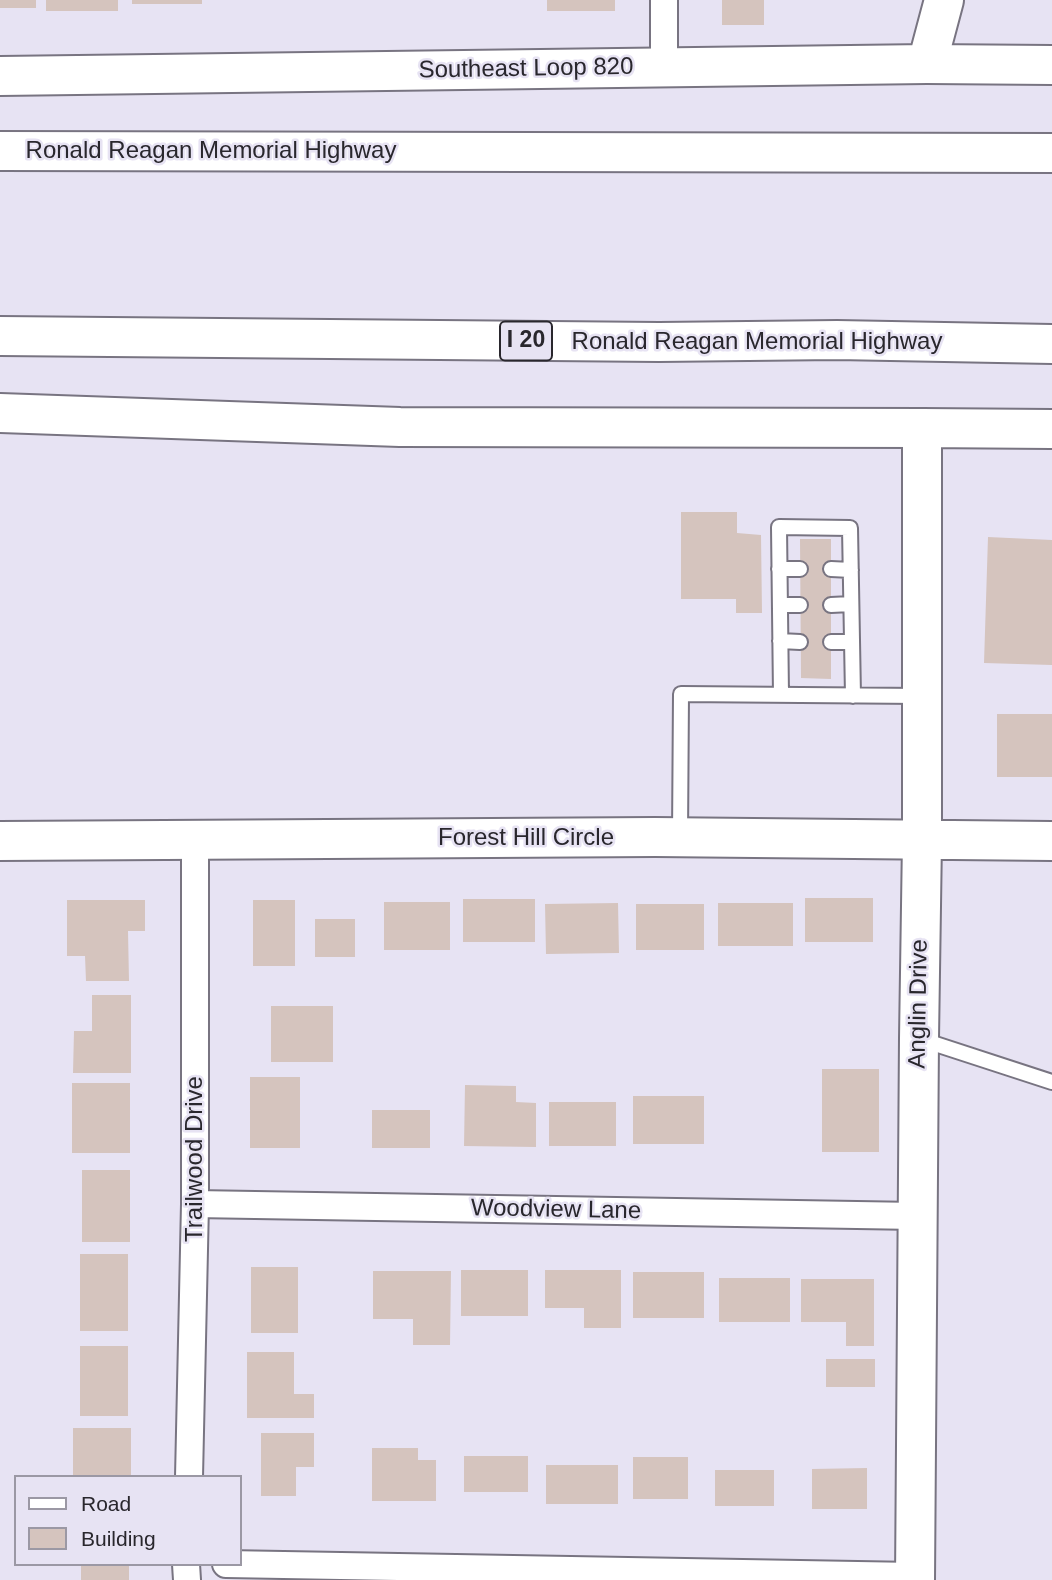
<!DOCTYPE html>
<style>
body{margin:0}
#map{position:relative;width:1052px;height:1580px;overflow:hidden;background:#e7e3f3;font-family:Arial,sans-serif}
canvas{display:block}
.legend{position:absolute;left:14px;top:1475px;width:228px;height:91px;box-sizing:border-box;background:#e7e3f3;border:2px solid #9b98a4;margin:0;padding:9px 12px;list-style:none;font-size:21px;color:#29272d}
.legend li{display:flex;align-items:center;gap:14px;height:35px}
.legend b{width:35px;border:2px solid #9b98a4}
</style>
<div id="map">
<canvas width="1052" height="1580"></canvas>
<ul class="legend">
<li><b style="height:9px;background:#fff"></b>Road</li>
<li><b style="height:19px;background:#d5c4be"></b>Building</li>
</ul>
</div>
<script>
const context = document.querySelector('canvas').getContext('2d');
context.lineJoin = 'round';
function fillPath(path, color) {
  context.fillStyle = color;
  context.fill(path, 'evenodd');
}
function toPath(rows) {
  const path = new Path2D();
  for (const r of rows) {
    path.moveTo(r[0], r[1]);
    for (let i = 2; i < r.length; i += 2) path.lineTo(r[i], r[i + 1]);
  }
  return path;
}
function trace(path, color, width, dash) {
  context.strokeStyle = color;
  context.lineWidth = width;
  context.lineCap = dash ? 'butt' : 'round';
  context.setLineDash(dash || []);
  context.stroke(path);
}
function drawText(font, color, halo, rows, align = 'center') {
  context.font = font + ' Arial,sans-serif';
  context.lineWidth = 5;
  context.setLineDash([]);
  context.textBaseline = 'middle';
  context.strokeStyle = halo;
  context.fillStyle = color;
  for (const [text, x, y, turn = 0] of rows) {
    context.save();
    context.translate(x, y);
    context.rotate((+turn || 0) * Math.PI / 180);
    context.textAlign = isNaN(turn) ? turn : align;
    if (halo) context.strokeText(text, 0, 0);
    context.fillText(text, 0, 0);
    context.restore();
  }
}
const building = toPath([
 [0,0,36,0,36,8,0,8],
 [46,0,118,0,118,11,46,11],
 [132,0,202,0,202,4,132,4],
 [547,0,615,0,615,11,547,11],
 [722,0,764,0,764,25,722,25],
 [681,512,737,512,737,533,761,535,762,613,736,613,736,599,681,599],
 [988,537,1052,540,1052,665,984,663],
 [800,539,831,539,831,679,801,678],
 [997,714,1052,714,1052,777,997,777],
 [805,898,873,898,873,942,805,942],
 [463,899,535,899,535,942,463,942],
 [67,900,145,900,145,931,128,931,129,981,86,981,85,956,67,956],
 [253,900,295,900,295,966,253,966],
 [384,902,450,902,450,950,384,950],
 [618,903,619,953,546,954,545,904],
 [718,903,793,903,793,946,718,946],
 [636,904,704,904,704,950,636,950],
 [315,919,355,919,355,957,315,957],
 [92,995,131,995,131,1073,73,1073,74,1031,92,1031],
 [271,1006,333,1006,333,1062,271,1062],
 [822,1069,879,1069,879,1152,822,1152],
 [250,1077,300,1077,300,1148,250,1148],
 [72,1083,130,1083,130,1153,72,1153],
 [465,1085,516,1086,516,1102,536,1103,536,1147,464,1146],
 [633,1096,704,1096,704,1144,633,1144],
 [549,1102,616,1102,616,1146,549,1146],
 [372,1110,430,1110,430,1148,372,1148],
 [82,1170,130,1170,130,1242,82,1242],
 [80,1254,128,1254,128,1331,80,1331],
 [251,1267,298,1267,298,1333,251,1333],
 [461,1270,528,1270,528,1316,461,1316],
 [545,1270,621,1270,621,1328,584,1328,584,1308,545,1308],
 [373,1271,451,1271,450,1345,413,1345,413,1319,373,1319],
 [633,1272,704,1272,704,1318,633,1318],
 [719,1278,790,1278,790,1322,719,1322],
 [801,1279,874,1279,874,1346,846,1346,846,1322,801,1322],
 [80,1346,128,1346,128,1416,80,1416],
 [247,1352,294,1352,294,1394,314,1394,314,1418,247,1418],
 [826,1359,875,1359,875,1387,826,1387],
 [73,1428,131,1428,131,1477,73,1477],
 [261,1433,314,1433,314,1467,296,1467,296,1496,261,1496],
 [372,1448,418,1448,418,1460,436,1460,436,1501,372,1501],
 [464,1456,528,1456,528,1492,464,1492],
 [633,1457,688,1457,688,1499,633,1499],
 [546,1465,618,1465,618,1504,546,1504],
 [867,1468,867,1509,812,1509,812,1469],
 [715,1470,774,1470,774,1506,715,1506],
 [81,1564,129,1564,129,1580,81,1580]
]);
const lane = toPath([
 [779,569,800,569],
 [831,569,851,570],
 [780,605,800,605],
 [831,605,851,604],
 [780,641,800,642],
 [831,642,852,642],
 [781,695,779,527,850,528,853,696],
 [680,836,681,694,921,696],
 [920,1039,1052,1082]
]);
const street = toPath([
 [664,68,664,0],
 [195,1204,917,1216],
 [189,1477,195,1204,195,841],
 [186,1564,187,1580],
 [226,1564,915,1576]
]);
const secondary = toPath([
 [927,64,944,0],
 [0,76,927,64,1052,65],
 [0,841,655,837,1052,841],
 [915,1580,919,1038,922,840,922,428,1052,429]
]);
const highway = toPath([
 [0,151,1052,153],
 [0,336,659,342,837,340,1052,344],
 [0,413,400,427,922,428]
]);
const shields = [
 [526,341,52]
];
const shieldNames = [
 ["I 20",526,341]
];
const streetNames = [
 ["Southeast Loop 820",526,69,-1],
 ["Ronald Reagan Memorial Highway",211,151],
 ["Ronald Reagan Memorial Highway",757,342],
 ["Forest Hill Circle",526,838],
 ["Anglin Drive",919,1004,-89],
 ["Trailwood Drive",195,1159,-90],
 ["Woodview Lane",556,1210,1]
];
fillPath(building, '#d5c4be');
trace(lane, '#787481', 18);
trace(street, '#787481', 30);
trace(secondary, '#787481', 42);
trace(highway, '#787481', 42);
trace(lane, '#fff', 14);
trace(street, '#fff', 26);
trace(secondary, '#fff', 38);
trace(highway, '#fff', 38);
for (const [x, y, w] of shields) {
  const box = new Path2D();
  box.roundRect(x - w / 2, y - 19.5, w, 39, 5);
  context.fillStyle = '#e7e3f3';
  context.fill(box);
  trace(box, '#29272d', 2);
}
drawText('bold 23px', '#29272d', null, shieldNames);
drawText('24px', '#29272d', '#e7e3f3', streetNames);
</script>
